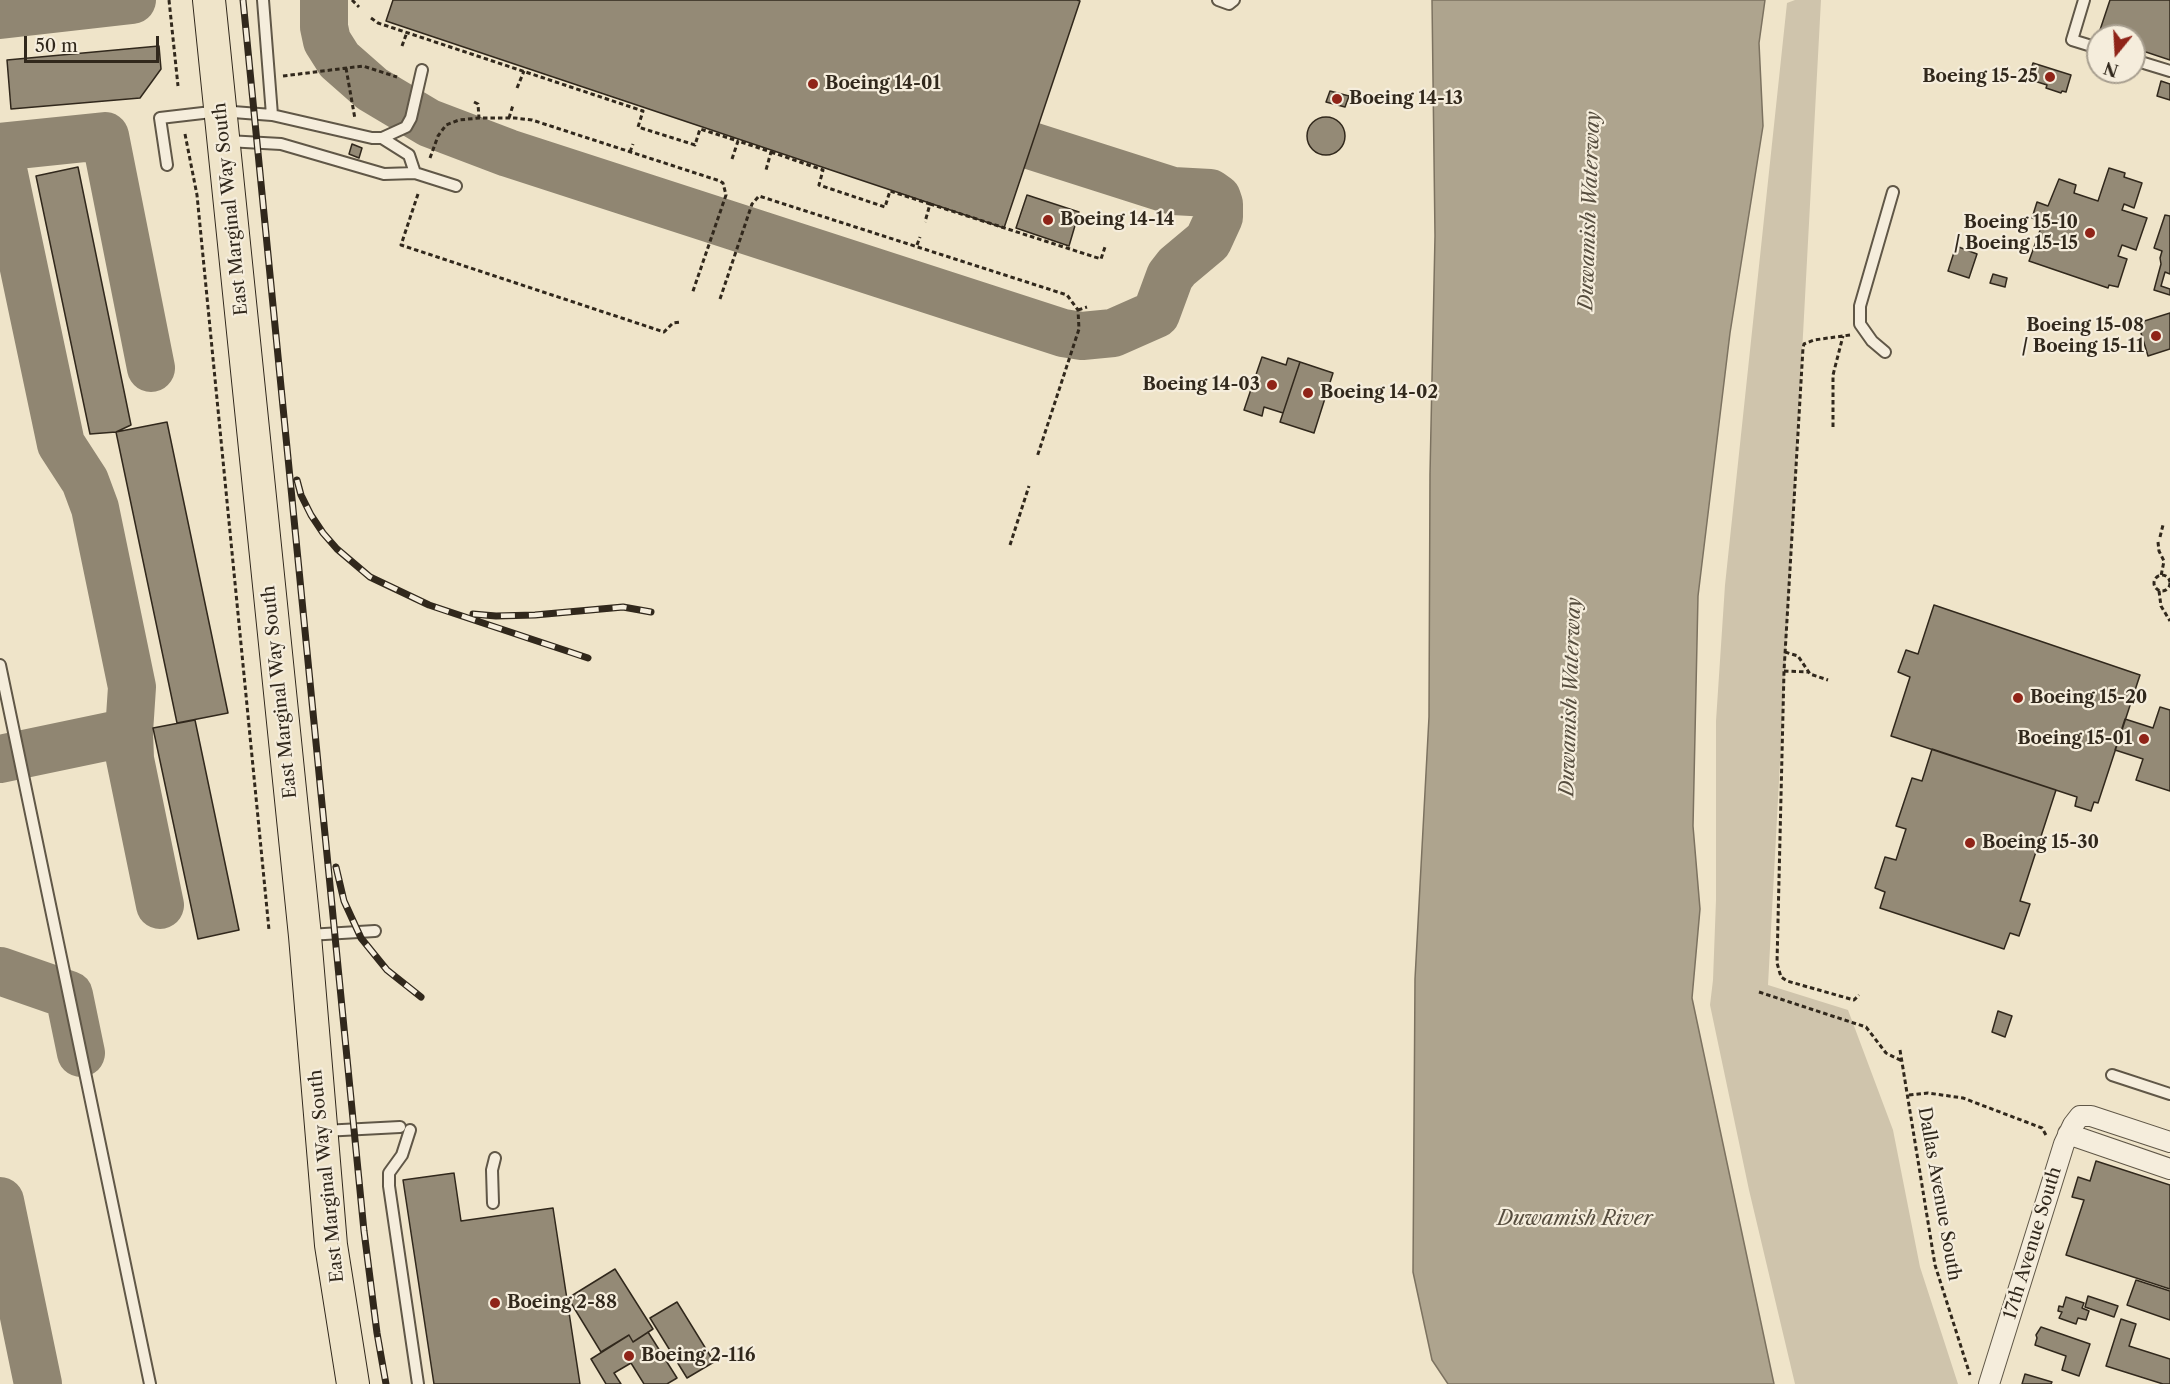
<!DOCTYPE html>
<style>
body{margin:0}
#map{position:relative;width:2170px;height:1384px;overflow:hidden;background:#efe4c9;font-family:"Libre Caslon Text",serif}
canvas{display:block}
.north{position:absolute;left:2086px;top:24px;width:60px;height:60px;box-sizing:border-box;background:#f5eddc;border:2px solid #a79e8f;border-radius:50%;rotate:198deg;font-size:16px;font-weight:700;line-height:24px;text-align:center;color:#31281c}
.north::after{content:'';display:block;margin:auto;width:21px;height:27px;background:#8f2418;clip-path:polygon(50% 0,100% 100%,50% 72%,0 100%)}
.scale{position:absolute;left:24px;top:36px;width:135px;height:27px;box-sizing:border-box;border:3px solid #31281c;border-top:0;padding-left:8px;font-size:18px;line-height:21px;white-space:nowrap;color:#31281c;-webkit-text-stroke:4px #f5eddc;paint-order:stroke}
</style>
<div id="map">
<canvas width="2170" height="1384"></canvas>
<div class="north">N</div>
<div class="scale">50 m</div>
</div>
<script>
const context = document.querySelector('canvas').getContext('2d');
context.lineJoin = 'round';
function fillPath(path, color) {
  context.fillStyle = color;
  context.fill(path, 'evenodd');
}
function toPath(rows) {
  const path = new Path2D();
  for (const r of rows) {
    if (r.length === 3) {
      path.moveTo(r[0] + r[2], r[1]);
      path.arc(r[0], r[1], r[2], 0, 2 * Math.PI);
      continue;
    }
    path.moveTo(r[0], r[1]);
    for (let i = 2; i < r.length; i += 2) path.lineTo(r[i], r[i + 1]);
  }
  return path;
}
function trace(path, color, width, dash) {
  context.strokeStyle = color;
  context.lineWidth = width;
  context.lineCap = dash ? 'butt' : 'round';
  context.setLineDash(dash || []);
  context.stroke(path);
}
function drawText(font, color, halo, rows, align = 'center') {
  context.font = font + ' "Libre Caslon Text",serif';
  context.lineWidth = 4.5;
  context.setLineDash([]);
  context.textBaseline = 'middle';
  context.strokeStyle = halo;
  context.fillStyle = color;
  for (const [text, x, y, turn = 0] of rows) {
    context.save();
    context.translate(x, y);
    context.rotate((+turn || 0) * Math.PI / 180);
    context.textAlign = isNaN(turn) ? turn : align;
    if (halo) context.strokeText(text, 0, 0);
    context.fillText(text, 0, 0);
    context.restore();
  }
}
const green = toPath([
 [1795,0,1821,0,1768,985,1848,1010,1893,1130,1920,1267,1958,1384,1795,1384,1749,1190,1710,1005,1713,980,1716,900,1716,721,1725,585,1787,3]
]);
const water = toPath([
 [1432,0,1765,0,1759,43,1763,126,1730,333,1698,596,1693,826,1700,909,1692,998,1774,1384,1448,1384,1432,1360,1413,1272,1415,979,1429,717,1430,474,1435,236,1432,0]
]);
const taxiway = toPath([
 [324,0,324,27,327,41,339,60,372,89,429,123,508,153,1063,333,1082,336,1113,333,1156,314,1170,276,1177,267,1208,241,1219,217,1219,204,1217,198,1210,193,1173,191,1032,146],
 [0,15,132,0],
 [0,147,105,136,151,368],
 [0,155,61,444,85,481,95,508,132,687,129,732,130,759,160,905],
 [0,759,129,732],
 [0,971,69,995,81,1053],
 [0,1201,38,1384]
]);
const building = toPath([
 [393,0,1077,0,1080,1,1004,228,386,21,393,0],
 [2110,0,2170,0,2170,60,2134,48,2134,36,2098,36,2110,0],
 [159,46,161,69,140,98,11,109,7,60,159,46],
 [2033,63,2071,75,2066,92,2062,91,2061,93,2046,88,2047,85,2028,79,2033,63],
 [2161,81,2170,84,2170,100,2157,96,2161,81],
 [1330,91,1349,96,1345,107,1326,102,1330,91],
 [1326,136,19],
 [352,144,362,148,359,158,349,154,352,144],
 [78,167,131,425,116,432,90,434,36,176,78,167],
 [2109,168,2125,173,2124,177,2142,183,2134,208,2124,204,2122,210,2147,218,2136,250,2122,245,2118,256,2127,259,2118,287,2109,285,2108,288,2029,261,2043,222,2032,218,2037,202,2048,206,2059,179,2076,185,2074,193,2098,201,2109,168],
 [1027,195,1079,212,1069,246,1016,228,1027,195],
 [2165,215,2170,216,2170,274,2165,272,2161,286,2170,289,2170,295,2154,290,2161,264,2160,258,2162,251,2154,248,2165,215],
 [1956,246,1977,254,1969,278,1948,271,1956,246],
 [1993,274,2007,278,2005,287,1990,283,1993,274],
 [2170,313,2170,349,2148,356,2138,323,2170,313],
 [1262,357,1286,365,1288,358,1300,362,1283,413,1264,407,1262,416,1244,410,1262,357],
 [1300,362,1333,373,1314,433,1280,422,1300,362],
 [167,422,228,713,177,723,116,432,167,422],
 [1934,605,2140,675,2098,803,2094,802,2091,811,2075,806,2077,797,1891,736,1910,677,1898,672,1906,650,1918,654,1934,605],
 [2160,707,2170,710,2170,791,2136,780,2143,759,2115,750,2125,719,2153,728,2160,707],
 [195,720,239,930,198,939,153,728,195,720],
 [1932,749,2056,790,2020,901,2030,904,2019,936,2010,933,2004,949,1880,908,1885,892,1875,888,1885,857,1896,860,1906,829,1896,826,1912,778,1922,781,1932,749],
 [1998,1011,2012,1016,2005,1037,1992,1032,1998,1011],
 [2096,1161,2170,1185,2170,1289,2066,1255,2084,1200,2072,1197,2078,1177,2090,1181,2096,1161],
 [454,1173,461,1221,553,1208,580,1384,434,1384,403,1180,454,1173],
 [615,1269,653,1329,633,1342,629,1335,601,1352,568,1298,615,1269],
 [2136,1280,2170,1291,2170,1320,2127,1305,2136,1280],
 [2088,1296,2118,1306,2114,1317,2085,1307,2088,1296],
 [2066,1297,2084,1303,2082,1308,2089,1311,2086,1320,2078,1318,2076,1324,2059,1318,2062,1312,2058,1311,2059,1306,2063,1307,2066,1297],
 [677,1302,714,1362,687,1378,650,1318,677,1302],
 [2121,1319,2136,1324,2129,1346,2170,1359,2170,1384,2163,1384,2106,1366,2121,1319],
 [2041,1327,2090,1344,2079,1376,2062,1370,2066,1356,2035,1345,2037,1338,2036,1335,2041,1327],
 [648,1332,677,1378,667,1384,644,1384,631,1363,614,1373,621,1384,606,1384,591,1359,629,1335,633,1342,648,1332],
 [2025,1374,2052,1382,2051,1384,2022,1384,2025,1374]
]);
const path = toPath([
 [169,0,178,86],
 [352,0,359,7],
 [371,18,378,23,643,111,638,127,695,145,700,129,738,141],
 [402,46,407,32],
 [346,68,355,119],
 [283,76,363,66,397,77],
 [517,88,524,71],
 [474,102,478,104,479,118],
 [509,118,513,105],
 [185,134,197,195,269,930],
 [630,152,633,144],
 [771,152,823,170,819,185,885,207,890,191,930,204,925,222],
 [430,158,438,136,446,125,459,120,479,118,515,118,532,120,720,181,723,183,726,195,692,294],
 [732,159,738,141,771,152,766,170],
 [418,194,401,245,664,332,673,323,681,322],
 [930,204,1101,259,1105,247],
 [917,245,920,237],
 [720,299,752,204,759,196,1067,295,1078,310,1079,329,1037,457],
 [1078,310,1087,307],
 [1850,335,1814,340,1804,344,1803,348,1784,671,1777,963,1781,977,1787,981,1854,1000,1859,995],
 [1833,427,1833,375,1843,336],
 [2160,537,2163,525],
 [2158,542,2159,551,2164,561,2161,576],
 [1010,545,1029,486],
 [2162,583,8],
 [2159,591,2161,606,2170,621],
 [1785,652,1798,656,1810,674,1828,680],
 [1784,671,1808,672],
 [1759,992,1866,1027,1886,1053,1902,1061],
 [1900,1050,1935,1265,1970,1375],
 [1909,1095,1928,1093,1963,1098,2042,1128,2047,1137]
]);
const service = toPath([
 [263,0,272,115],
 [1218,0,1229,4,1234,0],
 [2084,0,2072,40,2098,48],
 [2134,60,2170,71],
 [382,138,406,127,411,118,422,70],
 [167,165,160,118,220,111,272,115,372,138,382,138,409,155,415,173,384,174,281,144,227,141],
 [415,173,456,186],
 [1885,352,1872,341,1860,324,1860,306,1893,192],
 [0,665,150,1384],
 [308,935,375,931],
 [2112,1075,2170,1094],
 [410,1130,402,1155,389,1173,389,1186,418,1384],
 [323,1131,400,1127],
 [493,1203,492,1170,495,1158]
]);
const minor = toPath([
 [2068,1134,2170,1169],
 [1989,1384,2064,1144,2073,1125,2080,1116,2091,1116,2170,1142]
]);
const primary = toPath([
 [209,0,305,936,331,1245,353,1384]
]);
const rail = toPath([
 [243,0,364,1231,377,1333,386,1384],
 [297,480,301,495,311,515,323,533,337,549,370,577,429,605,588,658],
 [473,614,496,616,535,615,623,607,651,612],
 [336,867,344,901,361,938,387,970,421,997]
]);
const markers = [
 [2050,77,6,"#8f2418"],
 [813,84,6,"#8f2418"],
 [1337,99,6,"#8f2418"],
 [1048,220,6,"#8f2418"],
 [2090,233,6,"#8f2418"],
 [2156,336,6,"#8f2418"],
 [1272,385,6,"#8f2418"],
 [1308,393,6,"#8f2418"],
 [2018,698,6,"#8f2418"],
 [2144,739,6,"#8f2418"],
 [1970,843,6,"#8f2418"],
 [495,1303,6,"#8f2418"],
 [629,1356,6,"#8f2418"]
];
const poiNames = [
 ["Boeing 15-25",2038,77,"right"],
 ["Boeing 14-01",825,84],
 ["Boeing 14-13",1349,99],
 ["Boeing 14-14",1060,220],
 ["Boeing 15-10",2078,223,"right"],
 ["/ Boeing 15-15",2078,244,"right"],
 ["Boeing 15-08",2144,326,"right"],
 ["/ Boeing 15-11",2144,347,"right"],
 ["Boeing 14-03",1260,385,"right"],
 ["Boeing 14-02",1320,393],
 ["Boeing 15-20",2030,698],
 ["Boeing 15-01",2132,739,"right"],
 ["Boeing 15-30",1982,843],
 ["Boeing 2-88",507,1303],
 ["Boeing 2-116",641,1356]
];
const streetNames = [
 ["East Marginal Way South",231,209,-96],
 ["East Marginal Way South",280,692,-96],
 ["East Marginal Way South",327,1176,-96],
 ["Dallas Avenue South",1939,1194,80],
 ["17th Avenue South",2033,1243,-73]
];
const waterNames = [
 ["Duwamish Waterway",1590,211,-88],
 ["Duwamish Waterway",1571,697,-88],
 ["Duwamish River",1575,1219]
];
fillPath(green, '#cfc4ac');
fillPath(water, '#aea48e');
trace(water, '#7c7260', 1.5);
trace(taxiway, '#908672', 48);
fillPath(building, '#948a76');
trace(building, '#31281c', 1.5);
trace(service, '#605747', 14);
trace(minor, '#605747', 22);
trace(primary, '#31281c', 34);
trace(path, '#31281c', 3, [4.5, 3]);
trace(service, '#f5eddc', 10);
trace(minor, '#f5eddc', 20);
trace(primary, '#efe4c9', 32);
trace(rail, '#31281c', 7);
trace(rail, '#f5eddc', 4.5, [14]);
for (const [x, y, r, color] of markers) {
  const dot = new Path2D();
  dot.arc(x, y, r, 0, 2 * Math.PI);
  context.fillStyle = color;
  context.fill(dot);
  trace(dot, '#f5eddc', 2);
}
drawText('bold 18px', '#31281c', '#f5eddc', poiNames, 'left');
drawText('18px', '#31281c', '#f5eddc', streetNames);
drawText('italic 20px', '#564d3e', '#f5eddc', waterNames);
</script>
